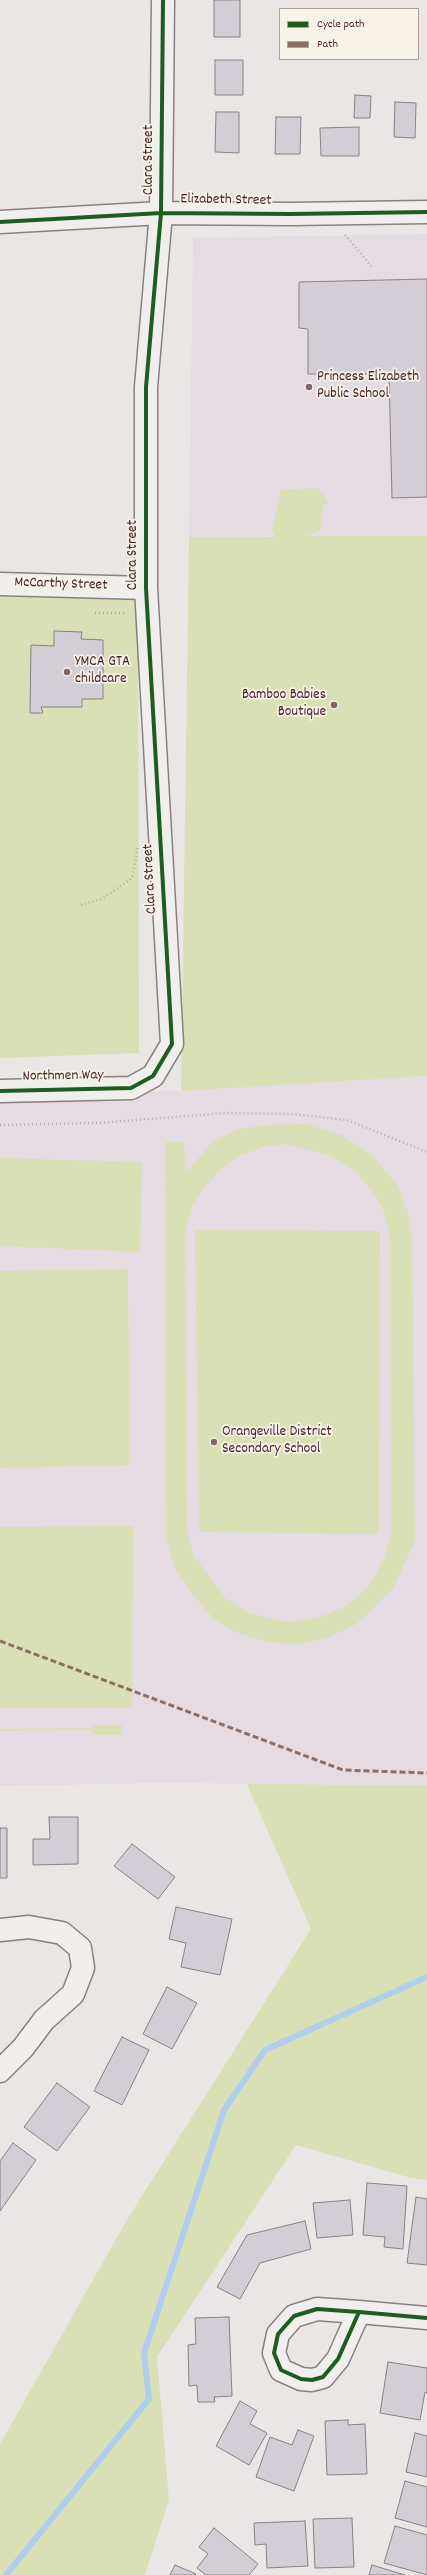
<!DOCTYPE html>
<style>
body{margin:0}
#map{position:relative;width:427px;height:2575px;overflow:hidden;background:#eae6e6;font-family:Dekko,sans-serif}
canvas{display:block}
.legend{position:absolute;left:279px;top:8px;width:140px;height:52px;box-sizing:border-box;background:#f7f3e8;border:1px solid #b29e9c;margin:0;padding:5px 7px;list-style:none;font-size:12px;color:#4a1f2b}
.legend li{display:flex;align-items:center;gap:8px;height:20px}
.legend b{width:20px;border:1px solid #b29e9c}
</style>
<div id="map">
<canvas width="427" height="2575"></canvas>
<ul class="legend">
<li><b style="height:5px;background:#1b5e20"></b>Cycle path</li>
<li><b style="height:5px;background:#8d6e63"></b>Path</li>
</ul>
</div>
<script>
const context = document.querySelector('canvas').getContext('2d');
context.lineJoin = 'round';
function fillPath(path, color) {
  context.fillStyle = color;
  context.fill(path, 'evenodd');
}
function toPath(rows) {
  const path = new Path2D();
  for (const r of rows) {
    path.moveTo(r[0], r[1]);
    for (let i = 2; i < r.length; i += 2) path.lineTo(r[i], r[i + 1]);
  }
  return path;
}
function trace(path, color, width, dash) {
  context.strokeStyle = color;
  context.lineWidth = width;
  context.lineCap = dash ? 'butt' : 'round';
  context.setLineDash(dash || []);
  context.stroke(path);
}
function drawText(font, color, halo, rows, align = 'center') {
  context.font = font + ' Dekko,sans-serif';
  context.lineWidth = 3.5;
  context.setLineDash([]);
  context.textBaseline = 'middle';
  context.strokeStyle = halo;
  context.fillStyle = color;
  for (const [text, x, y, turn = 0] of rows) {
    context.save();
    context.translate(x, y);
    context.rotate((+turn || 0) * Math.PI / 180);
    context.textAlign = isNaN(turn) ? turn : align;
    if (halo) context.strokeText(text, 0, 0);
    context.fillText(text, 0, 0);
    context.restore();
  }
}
const built = toPath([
 [427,234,427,536,189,537,193,238],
 [427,1076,427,1785,157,1783,0,1786,0,1101]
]);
const green = toPath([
 [318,488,328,503,323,505,321,530,306,536,427,536,427,1076,181,1091,189,537,276,537,272,531,281,490],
 [138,585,139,1053,0,1058,0,587],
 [305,1124,341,1135,371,1154,397,1184,407,1210,412,1239,415,1540,393,1589,355,1625,327,1638,295,1645,264,1641,238,1633,215,1620,192,1594,174,1567,166,1538,165,1142,184,1142,186,1172,213,1142,239,1129,270,1125],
 [287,1144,331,1156,357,1173,375,1195,385,1214,390,1242,391,1534,384,1559,368,1588,344,1607,318,1618,288,1622,249,1613,226,1599,194,1556,187,1531,186,1231,192,1206,205,1187,221,1169,241,1155,263,1147],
 [0,1158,142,1162,140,1252,0,1246],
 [195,1230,380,1231,379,1534,199,1532],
 [128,1269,130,1465,0,1468,0,1271],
 [133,1526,132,1708,0,1708,0,1527],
 [93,1725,122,1725,122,1735,93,1735,93,1730,0,1731,0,1729,93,1728],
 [247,1784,427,1785,427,2180,411,2178,296,2145,157,2357,169,2500,145,2575,0,2575,0,2444,128,2218,311,1929]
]);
const stream = toPath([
 [6,2575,149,2399,144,2353,224,2110,265,2050,427,1977]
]);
const building = toPath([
 [214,0,240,0,240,37,214,37,214,0],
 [215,60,243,60,243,95,215,95,215,60],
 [355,95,371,96,370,118,354,118,355,95],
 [395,102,416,103,415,138,394,137,395,102],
 [216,112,239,112,239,153,215,152,216,112],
 [276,117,301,117,300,154,275,154,276,117],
 [359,127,359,156,321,156,320,128,359,127],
 [427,279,427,497,392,498,389,374,308,374,308,329,299,328,299,282,427,279],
 [54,631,82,632,81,639,103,640,103,699,82,699,82,707,41,707,43,713,30,713,31,645,54,646,54,631],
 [49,1817,78,1817,78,1864,33,1865,33,1839,50,1839,49,1817],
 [0,1828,7,1828,7,1878,0,1878,0,1828],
 [132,1844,175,1877,158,1899,114,1866,132,1844],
 [176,1907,232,1919,220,1975,181,1967,186,1943,169,1939,176,1907],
 [167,1987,197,2003,172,2049,143,2034,167,1987],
 [122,2037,149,2050,122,2105,94,2091,122,2037],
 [57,2083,90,2107,57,2151,24,2127,57,2083],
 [13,2143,36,2160,0,2211,0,2161,13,2143],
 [367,2183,407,2186,403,2249,384,2247,385,2237,363,2235,367,2183],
 [416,2197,427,2199,427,2265,407,2263,416,2197],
 [350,2200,353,2235,317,2238,313,2203,350,2200],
 [305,2221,311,2249,260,2263,240,2299,217,2287,247,2235,305,2221],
 [229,2317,232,2396,214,2397,215,2402,198,2402,197,2385,189,2386,188,2345,196,2344,195,2318,229,2317],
 [388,2362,427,2368,427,2393,425,2392,420,2420,380,2413,388,2362],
 [240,2401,257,2411,250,2424,267,2433,249,2465,216,2446,240,2401],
 [348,2420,348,2425,365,2424,367,2474,327,2475,325,2421,348,2420],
 [298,2430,314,2436,294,2491,256,2477,270,2437,292,2445,298,2430],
 [415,2433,427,2436,427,2477,406,2472,415,2433],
 [405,2481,427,2487,427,2527,395,2518,405,2481],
 [352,2518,354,2567,315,2568,313,2519,352,2518],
 [305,2521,308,2566,267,2568,266,2544,255,2545,254,2523,305,2521],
 [395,2526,427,2535,427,2575,384,2563,395,2526],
 [214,2528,258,2564,249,2575,206,2575,197,2568,208,2554,199,2547,214,2528],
 [175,2565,196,2574,195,2575,170,2575,175,2565],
 [372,2565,405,2575,369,2575,372,2565]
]);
const path = toPath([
 [345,235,373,268],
 [95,613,127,613],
 [81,905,102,899,132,878,138,845],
 [0,1125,97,1123,226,1113,293,1114,347,1120,427,1152]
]);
const minor = toPath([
 [0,222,161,213,291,214,427,212],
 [0,584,146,588],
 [0,1091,131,1088,153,1076,172,1044,146,588,146,387,161,213,163,0],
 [0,1930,29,1927,62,1933,80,1948,83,1968,73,1994,44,2020,23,2048,0,2071],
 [359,2312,338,2359,323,2377,312,2380,301,2379,281,2370,274,2353,278,2334,294,2316,317,2309,359,2312,427,2318]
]);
const quiet = toPath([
 [0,1641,343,1770,427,1773]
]);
const cycleway = toPath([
 [0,222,161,213,291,214,427,212],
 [0,1091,131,1088,153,1076,172,1044,146,588,146,387,161,213,163,0],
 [359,2312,338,2359,323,2377,312,2380,301,2379,281,2370,274,2353,278,2334,294,2316,317,2309,359,2312,427,2318]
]);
const markers = [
 [309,387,4,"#82656c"],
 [67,672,4,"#82656c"],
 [334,705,4,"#82656c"],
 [214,1442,4,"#82656c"]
];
const streetNames = [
 ["Clara Street",150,160,-90],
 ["Elizabeth Street",226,201,1],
 ["Clara Street",134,555,-90],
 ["McCarthy Street",61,585,2],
 ["Clara Street",151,879,-93],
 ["Northmen Way",63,1077,-1]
];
const poiNames = [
 ["Princess Elizabeth",317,378],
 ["Public School",317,395],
 ["YMCA GTA",75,663],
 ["childcare",75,680],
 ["Bamboo Babies",326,696,"right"],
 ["Boutique",326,713,"right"],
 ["Orangeville District",222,1433],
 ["Secondary School",222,1450]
];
fillPath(built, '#e4dbe3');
fillPath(green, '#d9e0b6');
trace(stream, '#b0ceee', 6);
fillPath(building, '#d3cdd6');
trace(building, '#8a8082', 1);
trace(minor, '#8a8082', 25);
trace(path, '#b4aead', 2.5, [1, 3]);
trace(minor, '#f1efec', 22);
trace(quiet, '#8d6e63', 3, [6, 3]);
trace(cycleway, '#1b5e20', 4);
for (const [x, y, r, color] of markers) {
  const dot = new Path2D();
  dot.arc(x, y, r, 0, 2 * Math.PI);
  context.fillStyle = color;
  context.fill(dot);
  trace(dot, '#f7f3e8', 1.5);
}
drawText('15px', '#4a1f2b', '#f7f3e8', streetNames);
drawText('15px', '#4a1f2b', '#f7f3e8', poiNames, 'left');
</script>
